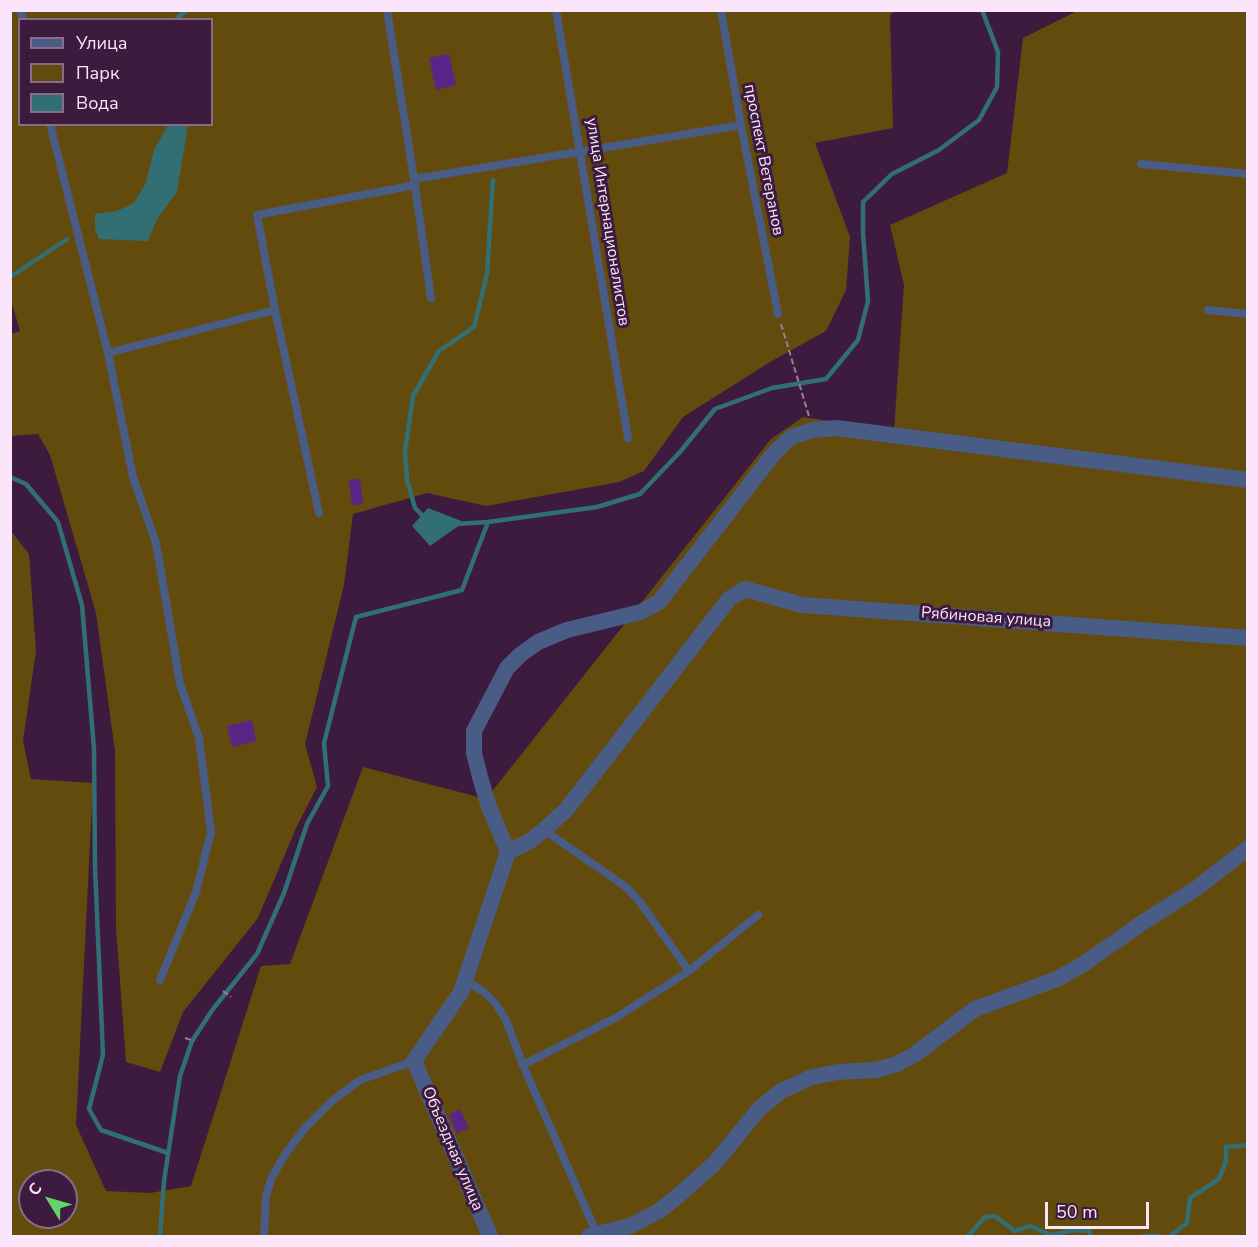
<!DOCTYPE html>
<meta charset="utf-8">
<style>
body{margin:0}
#map{position:relative;width:1258px;height:1247px;overflow:hidden;background:#3c1b3e;font-family:"Nunito Sans",sans-serif}
canvas{display:block}
.frame{position:absolute;inset:0;border:12px solid #fae5fb;pointer-events:none}
.legend{position:absolute;left:18px;top:18px;width:195px;height:108px;box-sizing:border-box;background:#3c1b3e;border:2px solid #886c8a;margin:0;padding:8px 10px;list-style:none;font-size:18px;color:#fae5fb}
.legend li{display:flex;align-items:center;gap:12px;height:30px}
.legend b{width:30px;border:2px solid #886c8a}
.north{position:absolute;left:18px;top:1169px;width:60px;height:60px;box-sizing:border-box;background:#3c1b3e;border:2px solid #886c8a;border-radius:50%;rotate:307deg;font-size:16px;font-weight:700;line-height:24px;text-align:center;color:#fae5fb}
.north::after{content:'';display:block;margin:auto;width:21px;height:27px;background:#62d469;clip-path:polygon(50% 0,100% 100%,50% 72%,0 100%)}
.scale{position:absolute;left:1045px;top:1202px;width:104px;height:27px;box-sizing:border-box;border:3px solid #fae5fb;border-top:0;padding-left:8px;font-size:18px;line-height:21px;white-space:nowrap;color:#fae5fb;-webkit-text-stroke:4px #3c1b3e;paint-order:stroke}
</style>
<div id="map">
<canvas width="1258" height="1247"></canvas>
<div class="frame"></div>
<ul class="legend">
<li><b style="height:8px;background:#495c86"></b>Улица</li>
<li><b style="height:16px;background:#634b0d"></b>Парк</li>
<li><b style="height:16px;background:#326f75"></b>Вода</li>
</ul>
<div class="north">С</div>
<div class="scale">50 m</div>
</div>
<script>
const context = document.querySelector('canvas').getContext('2d');
context.lineJoin = 'round';
function fillPath(path, color) {
  context.fillStyle = color;
  context.fill(path, 'evenodd');
}
function toPath(rows) {
  const path = new Path2D();
  for (const r of rows) {
    path.moveTo(r[0], r[1]);
    for (let i = 2; i < r.length; i += 2) path.lineTo(r[i], r[i + 1]);
  }
  return path;
}
function trace(path, color, width, dash) {
  context.strokeStyle = color;
  context.lineWidth = width;
  context.lineCap = dash ? 'butt' : 'round';
  context.setLineDash(dash || []);
  context.stroke(path);
}
function drawText(font, color, halo, rows, align = 'center') {
  context.font = font + ' "Nunito Sans",sans-serif';
  context.lineWidth = 6;
  context.setLineDash([]);
  context.textBaseline = 'middle';
  context.strokeStyle = halo;
  context.fillStyle = color;
  for (const [text, x, y, turn = 0] of rows) {
    context.save();
    context.translate(x, y);
    context.rotate((+turn || 0) * Math.PI / 180);
    context.textAlign = isNaN(turn) ? turn : align;
    if (halo) context.strokeText(text, 0, 0);
    context.fillText(text, 0, 0);
    context.restore();
  }
}
const green = toPath([
 [11,11,897,11,890,14,893,128,815,143,850,237,846,290,826,331,770,362,683,417,644,471,619,482,486,506,427,493,353,514,344,585,305,744,317,787,296,828,258,918,183,1012,160,1072,126,1062,116,927,115,751,96,613,50,455,38,434,11,436,11,334,20,331,11,300],
 [20,20,212,20,212,124,20,124],
 [1077,11,1247,11,1247,1236,11,1236,10,530,29,554,36,651,23,741,31,779,93,783,76,1125,106,1191,150,1193,191,1186,261,966,290,964,363,767,486,799,771,439,803,417,894,431,904,285,890,225,1007,173,1023,38],
 [30,1181,66,1181,66,1217,30,1217]
]);
const water = toPath([
 [168,125,188,125,177,192,157,219,148,241,99,239,95,229,95,214,117,211,134,203,146,183,154,150],
 [428,508,464,522,430,546,412,526]
]);
const stream = toPath([
 [175,20,187,10],
 [10,277,67,239],
 [10,477,26,484,58,522,82,605,94,749,95,867,103,1055,89,1109,101,1130,168,1153],
 [426,519,415,508,407,480,405,451,413,396,439,351,474,327,487,274,493,180],
 [456,524,488,522],
 [160,1236,164,1181,180,1076,192,1041,213,1009,257,954,284,893,307,824,328,786,324,743,356,617,462,590,488,522,597,507,640,494,680,452,715,409,772,388,826,379,858,340,868,301,863,233,863,202,892,174,939,150,979,120,997,87,998,52,982,10],
 [968,1236,985,1217,995,1216,1015,1231,1030,1226,1051,1235,1075,1230,1089,1231,1091,1236],
 [1143,1236,1160,1236],
 [1170,1236,1187,1223,1190,1198,1219,1179,1226,1161,1226,1147,1248,1145]
]);
const building = toPath([
 [449,54,456,85,436,90,429,58],
 [360,479,363,504,352,505,349,480],
 [252,720,256,741,232,747,227,726],
 [460,1109,469,1128,457,1133,449,1115]
]);
const path = toPath([
 [781,324,809,416],
 [223,991,231,997],
 [185,1038,194,1041]
]);
const lane = toPath([
 [21,10,23,20],
 [387,10,414,179,431,298],
 [556,10,628,438],
 [721,10,741,125,778,314],
 [50,124,108,353,133,477,156,543,180,684,199,738,211,832,196,892,160,980],
 [1141,164,1248,174],
 [414,179,741,125],
 [1208,310,1248,314],
 [108,353,275,310],
 [319,513,275,310,257,215,415,185],
 [544,830,626,887,640,902,689,971],
 [465,980,484,992,496,1004,506,1020,523,1065,597,1234],
 [523,1065,617,1017,689,971,758,915],
 [264,1236,266,1196,272,1177,286,1153,305,1128,332,1101,360,1080,414,1061]
]);
const street = toPath([
 [508,852,530,841,544,830,566,810,729,599,745,589,802,605,1248,638],
 [490,1236,414,1061,461,992,508,852,489,807,480,777,474,753,474,731,507,668,520,655,538,642,567,630,641,612,659,602,775,452,791,437,813,430,836,428,1248,480],
 [589,1236,630,1226,659,1211,679,1195,715,1163,759,1109,781,1091,812,1077,838,1072,876,1070,897,1064,914,1055,975,1009,1057,979,1085,963,1142,923,1197,888,1248,848]
]);
const streetNames = [
 ["проспект Ветеранов",763,160,79],
 ["улица Интернационалистов",607,222,81],
 ["Рябиновая улица",986,618,4],
 ["Объездная улица",452,1149,67]
];
fillPath(green, '#634b0d');
fillPath(water, '#326f75');
trace(stream, '#326f75', 4.5);
fillPath(building, '#5a2488');
trace(path, '#997e9a', 2, [6, 3]);
trace(lane, '#495c86', 8);
trace(street, '#495c86', 16);
drawText('16px', '#fae5fb', '#3c1b3e', streetNames);
</script>
